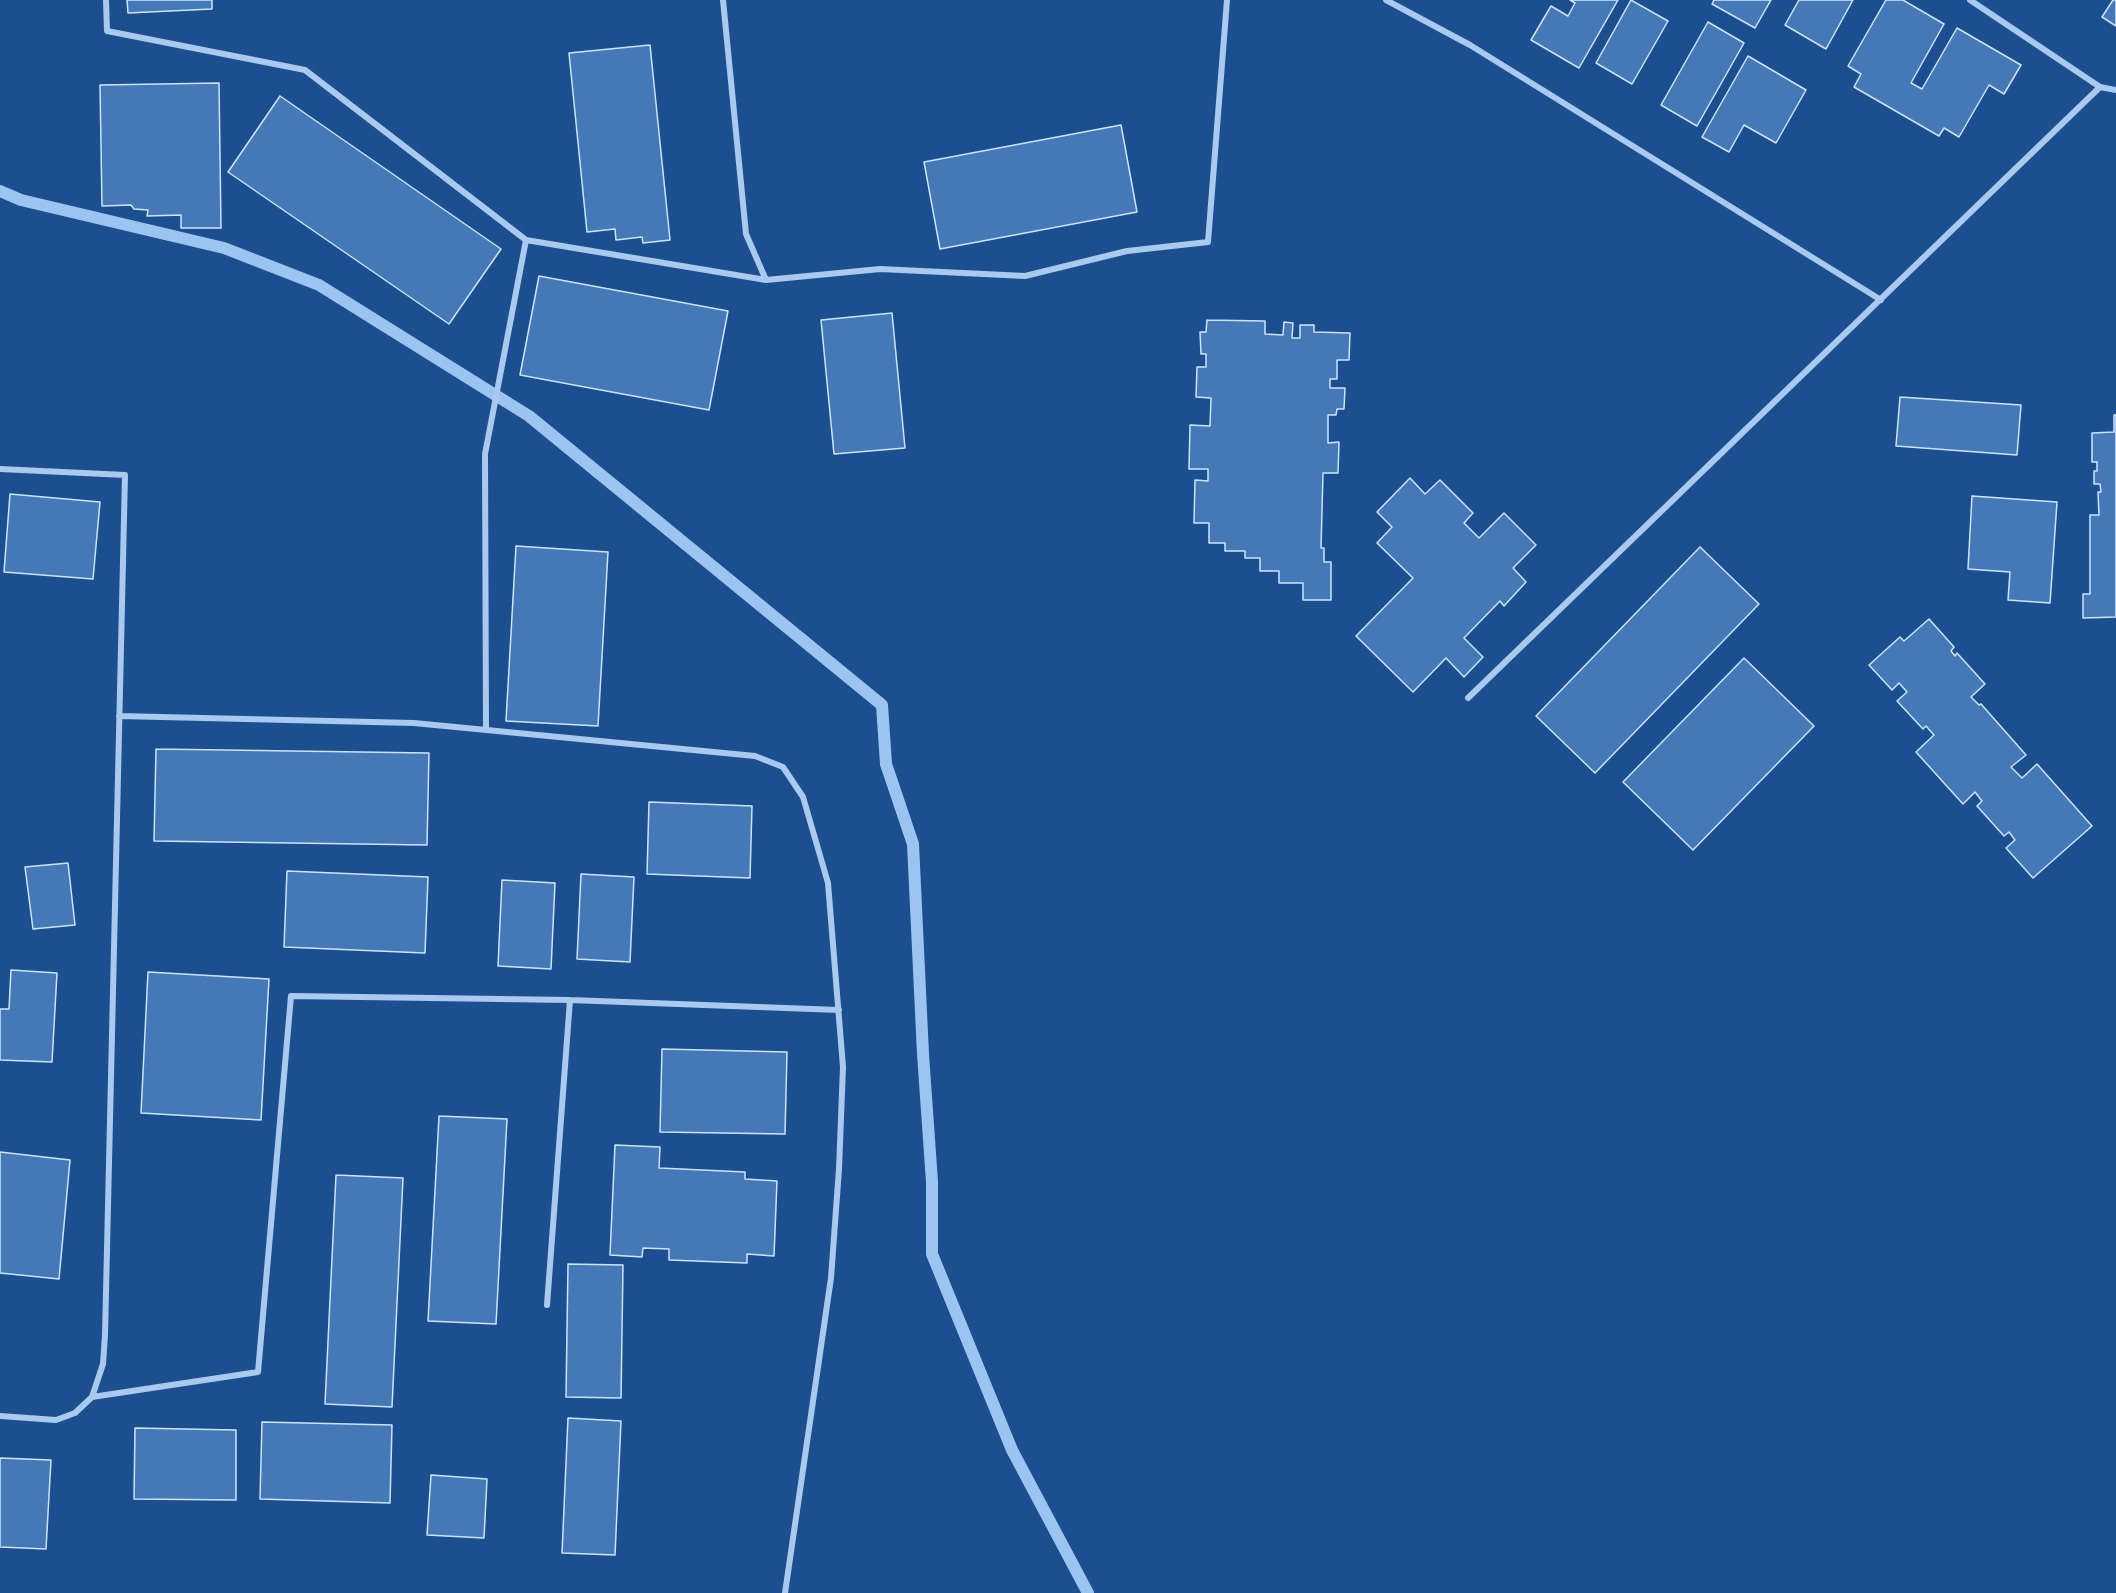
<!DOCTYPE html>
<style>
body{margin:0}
canvas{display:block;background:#1b4f8f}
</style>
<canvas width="2116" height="1593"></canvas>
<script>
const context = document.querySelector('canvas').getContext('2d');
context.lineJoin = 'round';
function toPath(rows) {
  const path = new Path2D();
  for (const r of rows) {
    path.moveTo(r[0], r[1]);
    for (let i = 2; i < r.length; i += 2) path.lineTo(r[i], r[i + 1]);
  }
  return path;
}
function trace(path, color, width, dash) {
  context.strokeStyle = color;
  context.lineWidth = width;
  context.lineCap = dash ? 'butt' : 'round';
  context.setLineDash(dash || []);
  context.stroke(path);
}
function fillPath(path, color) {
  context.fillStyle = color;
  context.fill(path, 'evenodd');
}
const stream = toPath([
 [0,191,21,200,224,248,319,285,529,416,882,705,886,764,913,844,923,1054,932,1182,932,1254,1012,1450,1088,1593]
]);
const building = toPath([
 [127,0,212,0,212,9,128,13,127,0],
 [1570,0,1618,0,1579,68,1531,40,1551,6,1568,16,1575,3,1570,0],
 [1631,0,1668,21,1632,84,1596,63,1631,0],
 [1714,0,1771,0,1755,28,1712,4,1714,0],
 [1799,0,1853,0,1826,49,1785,25,1799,0],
 [1886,0,1903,0,1944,24,1911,83,1922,89,1957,28,2021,65,2004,94,1989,85,1959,137,1944,128,1939,136,1854,87,1861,74,1848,66,1886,0],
 [2113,0,2116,0,2116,26,2102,17,2113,0],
 [1708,22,1744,43,1697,126,1661,105,1708,22],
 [650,45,670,240,643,243,642,237,616,240,615,229,587,232,569,53,650,45],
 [1748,56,1806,90,1776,143,1744,125,1729,152,1702,137,1748,56],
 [219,83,221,228,181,228,181,215,147,216,148,210,134,209,131,205,102,206,100,85,219,83],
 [280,96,501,249,449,324,228,172,280,96],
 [1121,125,1137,212,940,249,924,162,1121,125],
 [539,276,728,311,709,410,520,375,539,276],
 [892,313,905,448,834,454,821,320,892,313],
 [1207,320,1265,321,1265,334,1283,335,1284,322,1293,323,1292,338,1300,338,1300,325,1314,325,1314,332,1350,333,1349,360,1337,360,1337,379,1330,379,1330,388,1345,388,1344,409,1337,409,1336,415,1328,415,1328,443,1339,442,1338,473,1323,473,1321,548,1324,548,1324,562,1331,562,1331,600,1303,600,1303,583,1279,583,1279,571,1260,571,1260,558,1245,558,1245,551,1225,551,1225,543,1209,543,1209,523,1194,523,1195,480,1208,481,1208,469,1189,469,1190,425,1210,426,1211,398,1196,397,1197,367,1206,367,1206,354,1201,354,1200,332,1206,332,1207,320],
 [1900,397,2021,405,2017,455,1896,446,1900,397],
 [2114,415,2116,415,2116,617,2083,618,2083,594,2090,594,2090,515,2099,515,2098,492,2101,492,2100,484,2094,484,2094,471,2097,471,2097,462,2092,462,2092,433,2114,432,2114,415],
 [1410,478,1425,494,1440,480,1473,513,1464,523,1479,538,1504,513,1536,545,1513,568,1526,582,1504,606,1500,601,1464,638,1483,657,1464,677,1446,658,1413,692,1356,636,1413,578,1377,543,1392,527,1377,512,1410,478],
 [10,494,100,502,93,579,4,572,10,494],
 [1972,496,2057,502,2050,603,2008,600,2010,572,1968,569,1972,496],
 [516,546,608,552,598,726,506,721,516,546],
 [1700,547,1759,604,1595,773,1536,716,1700,547],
 [1929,619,1954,647,1951,651,1955,656,1957,653,1985,684,1971,697,1979,705,1981,704,2026,755,2011,767,2022,778,2037,764,2092,826,2033,878,2006,848,2015,840,2009,832,2004,836,1977,806,1982,801,1975,792,1963,804,1916,752,1934,735,1926,726,1923,729,1897,701,1907,692,1899,683,1892,690,1869,665,1900,637,1904,641,1929,619],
 [1744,658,1814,726,1693,850,1623,782,1744,658],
 [156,749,429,753,427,845,154,841,156,749],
 [649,802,752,806,750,878,647,874,649,802],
 [68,863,75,925,33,929,25,867,68,863],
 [287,871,428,877,425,953,284,947,287,871],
 [581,874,634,877,630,962,577,959,581,874],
 [502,880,555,883,551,969,498,966,502,880],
 [11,970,57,973,52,1062,0,1060,0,1009,9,1009,11,970],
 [148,972,269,979,261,1120,141,1113,148,972],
 [662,1049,787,1052,785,1134,660,1132,662,1049],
 [439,1116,507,1119,496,1324,428,1321,439,1116],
 [615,1145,660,1147,659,1168,745,1172,745,1179,777,1181,774,1256,747,1254,747,1263,669,1260,669,1249,643,1248,642,1257,610,1255,615,1145],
 [0,1152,70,1160,59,1279,0,1273,0,1152],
 [336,1175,403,1178,392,1407,325,1404,336,1175],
 [568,1264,623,1265,621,1398,566,1397,568,1264],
 [568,1418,621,1421,615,1555,562,1553,568,1418],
 [262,1422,392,1425,390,1503,260,1499,262,1422],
 [135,1428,236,1430,236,1500,134,1499,135,1428],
 [0,1458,51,1460,46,1549,0,1547,0,1458],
 [431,1475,487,1479,484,1538,427,1535,431,1475]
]);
const street = toPath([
 [106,0,107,31,305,70,526,240,766,280],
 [723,0,746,234,766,280,880,269,1025,276,1127,251,1208,242,1227,0],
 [1386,0,1470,45,1881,300],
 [1970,0,2100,87,2116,90],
 [0,469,125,475,105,1335,103,1364,92,1397,75,1413,56,1420,0,1416],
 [1468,698,2100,87],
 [119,716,414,723,755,756,783,767,803,797,828,883,843,1067,839,1169,831,1278,785,1593],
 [486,729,485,454,526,240],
 [547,1305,570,1000],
 [92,1397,258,1372,291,996,570,1000,839,1010]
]);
trace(stream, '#9cc4f0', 12);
fillPath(building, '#4478b7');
trace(building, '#cfe3fa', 1.5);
trace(street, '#a9c9ee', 6);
</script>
